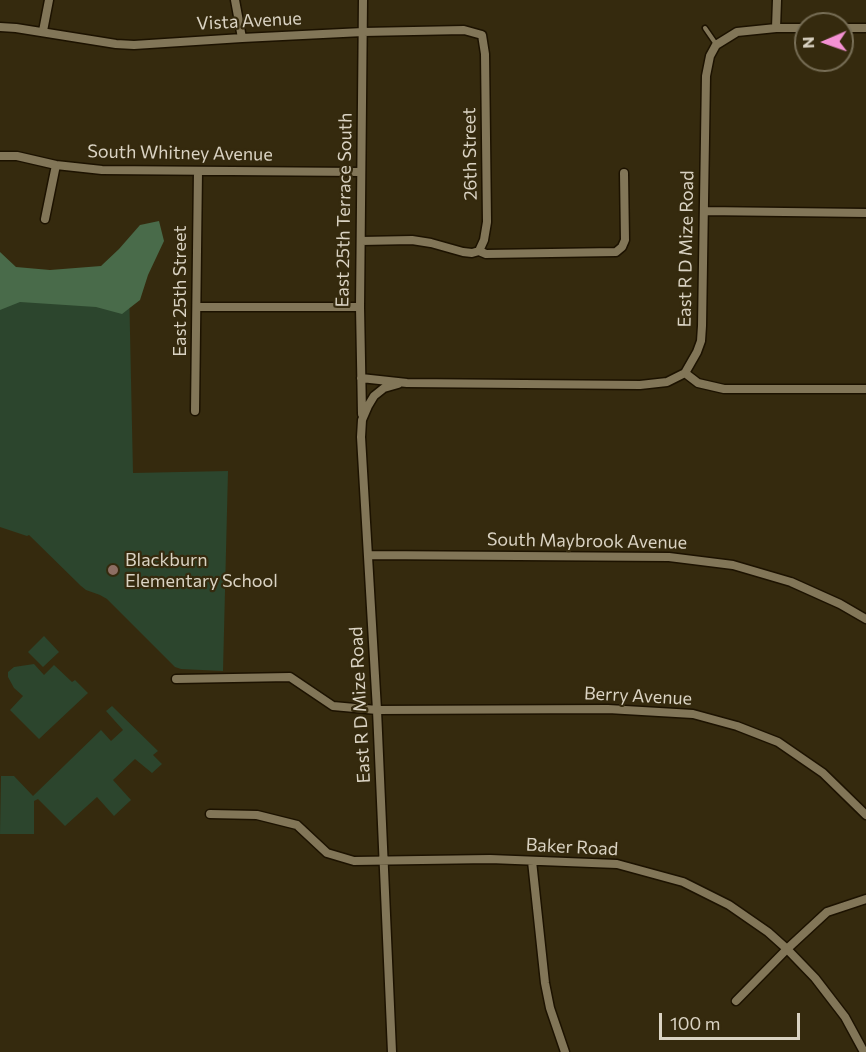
<!DOCTYPE html>
<style>
body{margin:0}
#map{position:relative;width:866px;height:1052px;overflow:hidden;background:#352a0e;font-family:Commissioner,sans-serif}
canvas{display:block}
.north{position:absolute;left:794px;top:12px;width:60px;height:60px;box-sizing:border-box;background:#352a0e;border:2px solid #776e56;border-radius:50%;rotate:268deg;font-size:16px;font-weight:700;line-height:24px;text-align:center;color:#dad3c3}
.north::after{content:'';display:block;margin:auto;width:21px;height:27px;background:#f491d3;clip-path:polygon(50% 0,100% 100%,50% 72%,0 100%)}
.scale{position:absolute;left:659px;top:1013px;width:141px;height:27px;box-sizing:border-box;border:3px solid #dad3c3;border-top:0;padding-left:8px;font-size:18px;line-height:21px;white-space:nowrap;color:#dad3c3;-webkit-text-stroke:4px #352a0e;paint-order:stroke}
</style>
<div id="map">
<canvas width="866" height="1052"></canvas>
<div class="north">N</div>
<div class="scale">100 m</div>
</div>
<script>
const context = document.querySelector('canvas').getContext('2d');
context.lineJoin = 'round';
function fillPath(path, color) {
  context.fillStyle = color;
  context.fill(path, 'evenodd');
}
function toPath(rows) {
  const path = new Path2D();
  for (const r of rows) {
    path.moveTo(r[0], r[1]);
    for (let i = 2; i < r.length; i += 2) path.lineTo(r[i], r[i + 1]);
  }
  return path;
}
function trace(path, color, width, dash) {
  context.strokeStyle = color;
  context.lineWidth = width;
  context.lineCap = dash ? 'butt' : 'round';
  context.setLineDash(dash || []);
  context.stroke(path);
}
function drawText(font, color, halo, rows, align = 'center') {
  context.font = font + ' Commissioner,sans-serif';
  context.lineWidth = 4.5;
  context.setLineDash([]);
  context.textBaseline = 'middle';
  context.strokeStyle = halo;
  context.fillStyle = color;
  for (const [text, x, y, turn = 0] of rows) {
    context.save();
    context.translate(x, y);
    context.rotate((+turn || 0) * Math.PI / 180);
    context.textAlign = isNaN(turn) ? turn : align;
    if (halo) context.strokeText(text, 0, 0);
    context.fillText(text, 0, 0);
    context.restore();
  }
}
const green = toPath([
 [129,285,133,473,228,471,223,671,181,669,175,667,107,599,100,595,86,590,81,586,29,535,27,536,0,527,0,290],
 [44,636,59,652,43,667,28,652],
 [34,664,44,675,54,665,72,682,75,680,88,693,39,739,10,710,23,696,14,688,8,677,8,672,14,667],
 [112,706,158,751,153,755,162,764,152,773,135,759,113,780,131,800,114,816,97,797,65,826,38,799,34,801,34,834,0,834,1,776,14,776,33,796,101,730,111,741,123,730,106,711]
]);
const forest = toPath([
 [159,221,164,241,148,275,140,300,122,314,96,307,20,302,0,310,0,252,16,267,50,270,101,266,119,249,140,225]
]);
const service = toPath([
 [705,28,716,44]
]);
const minor = toPath([
 [235,0,242,38],
 [0,27,16,28,116,44,134,45,242,38,363,32,464,30,482,35,485,54,487,222,484,240,479,251],
 [776,28,777,0],
 [842,28,866,28],
 [43,31,49,0],
 [0,156,17,156,56,165,102,170,361,172],
 [704,211,866,213],
 [45,219,56,165],
 [361,241,412,240,431,243,463,252,472,253,479,251,486,254,616,252,622,247,625,240,624,173],
 [197,307,360,307],
 [685,373,698,383,724,389,866,389],
 [361,378,407,383,640,385,667,382,685,373,697,352,701,341,702,326,706,76,710,56,716,45,737,32,776,28,806,28],
 [195,411,198,171],
 [362,414,360,307,363,0],
 [368,555,669,557,733,565,791,582,840,604,866,619],
 [176,679,290,677,333,706,377,710,608,709,693,714,737,726,778,742,823,773,866,815],
 [210,814,257,815,297,825,327,853,354,861,490,859,617,864,683,882,729,905,768,932,787,949,815,978,845,1017,864,1052],
 [532,861,545,983,550,1008,565,1052],
 [736,1001,787,949,827,912,866,899],
 [392,1052,377,710,361,437,362,420,368,406,374,396,384,388,398,384]
]);
const markers = [
 [113,570,6,"#8d6e63"]
];
const streetNames = [
 ["Vista Avenue",249,21,-3],
 ["South Whitney Avenue",180,153,1],
 ["26th Street",470,154,-91],
 ["East 25th Terrace South",344,210,-89],
 ["East R D Mize Road",686,249,-89],
 ["East 25th Street",180,291,-90],
 ["South Maybrook Avenue",587,541,1],
 ["Berry Avenue",638,696,3],
 ["East R D Mize Road",360,705,-93],
 ["Baker Road",572,847,3]
];
const poiNames = [
 ["Blackburn",125,560],
 ["Elementary School",125,581]
];
fillPath(green, '#2c452d');
fillPath(forest, '#496b4a');
trace(service, '#1c1200', 7);
trace(minor, '#1c1200', 11);
trace(service, '#827658', 4);
trace(minor, '#827658', 8);
for (const [x, y, r, color] of markers) {
  const dot = new Path2D();
  dot.arc(x, y, r, 0, 2 * Math.PI);
  context.fillStyle = color;
  context.fill(dot);
  trace(dot, '#352a0e', 2);
}
drawText('18px', '#dad3c3', '#352a0e', streetNames);
drawText('18px', '#dad3c3', '#352a0e', poiNames, 'left');
</script>
